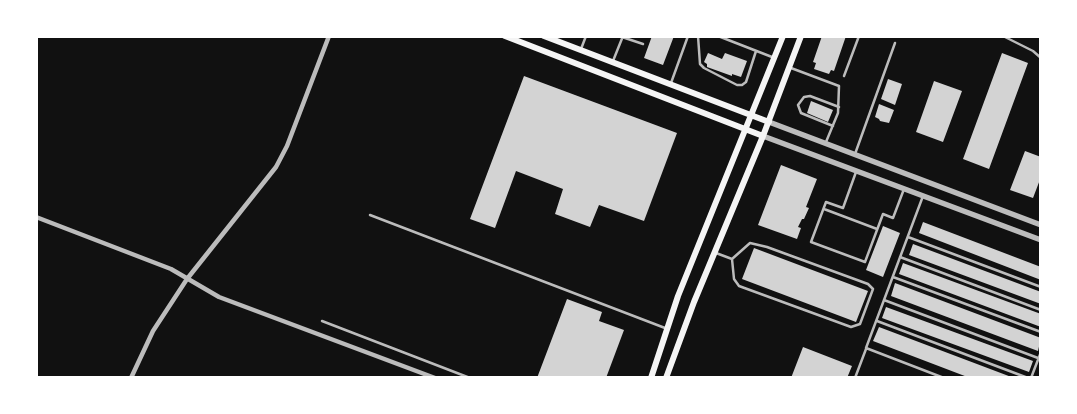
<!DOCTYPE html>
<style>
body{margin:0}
#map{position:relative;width:1077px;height:414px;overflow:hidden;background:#111;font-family:"Golos Text",sans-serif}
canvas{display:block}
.frame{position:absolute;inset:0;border:38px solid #fff;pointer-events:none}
</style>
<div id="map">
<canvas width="1077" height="414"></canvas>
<div class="frame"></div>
</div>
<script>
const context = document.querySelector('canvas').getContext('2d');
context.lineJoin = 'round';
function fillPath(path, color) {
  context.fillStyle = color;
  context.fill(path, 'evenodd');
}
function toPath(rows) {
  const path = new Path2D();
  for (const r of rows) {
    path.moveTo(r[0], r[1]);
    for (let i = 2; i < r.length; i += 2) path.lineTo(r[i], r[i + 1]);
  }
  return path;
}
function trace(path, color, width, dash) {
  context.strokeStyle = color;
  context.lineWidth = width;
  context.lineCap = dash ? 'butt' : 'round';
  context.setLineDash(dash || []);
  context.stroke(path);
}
const building = toPath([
 [652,36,674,36,663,65,644,58],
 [822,36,846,36,834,71,831,70,829,74,814,69,816,63,813,62],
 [708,53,722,59,725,53,747,61,741,77,732,74,732,76,707,67,707,64,704,62],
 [1002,53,1028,63,989,169,963,159],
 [524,76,677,133,644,221,599,205,590,227,555,214,563,189,516,171,495,228,470,219],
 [888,79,902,84,895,105,881,99],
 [934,81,962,91,943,142,916,132],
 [811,101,833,110,828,122,807,113],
 [879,104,894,110,889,123,880,121,879,119,875,117],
 [1025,151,1041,157,1041,177,1033,198,1010,190],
 [781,165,817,179,806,207,809,208,804,219,802,219,798,227,801,228,797,239,758,225],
 [923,222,1041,267,1041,280,919,233],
 [883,226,900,233,883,277,866,270],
 [913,244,1041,292,1041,304,909,255],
 [754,248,868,291,856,322,742,279],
 [903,263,1041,314,1041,327,899,274],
 [895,283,1041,338,1038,351,891,296],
 [567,299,602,312,599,321,624,330,606,378,537,378],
 [886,307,1033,361,1029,372,882,318],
 [879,327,1014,378,970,378,873,341],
 [803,347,852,366,847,378,791,378]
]);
const service = toPath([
 [698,36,700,64,704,68,737,85,742,85,746,82,756,51],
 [718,36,772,57],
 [1003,36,1033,51,1041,58],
 [622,37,643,44],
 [581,49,586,36],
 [613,61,623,36],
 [791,68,839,86,838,113,826,142],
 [844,76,859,36],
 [671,83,688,36],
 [833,126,801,113,798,105,804,97,810,96,839,107],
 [855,154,895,43],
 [856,172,843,208,826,202,811,242,865,262,883,214,893,218,904,189],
 [923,196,866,348,944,378],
 [824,209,877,229],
 [370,215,665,328],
 [908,237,1041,287],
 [716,253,732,259,750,243,767,247,868,284,873,289,860,324,851,327,739,286,734,279,732,259],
 [900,257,1041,310],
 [893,277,1041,332],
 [884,300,1038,358],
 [322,321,470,378],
 [877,321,1028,378],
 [855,378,866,349],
 [1031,378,1041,352]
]);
const minor = toPath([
 [36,217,171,269,219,297,435,378],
 [131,378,153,331,187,279,276,167,287,146,329,36]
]);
const tertiary = toPath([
 [769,122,1041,225],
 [763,136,1041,240]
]);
const secondary = toPath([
 [505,36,763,136],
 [544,36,769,122],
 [651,378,678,296,783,36],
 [666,378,694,302,763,136,801,36]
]);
fillPath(building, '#d3d3d3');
trace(service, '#bcbcbc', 2.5);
trace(minor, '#bcbcbc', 4.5);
trace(tertiary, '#bcbcbc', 5.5);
trace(secondary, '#f5f5f5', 6);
</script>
